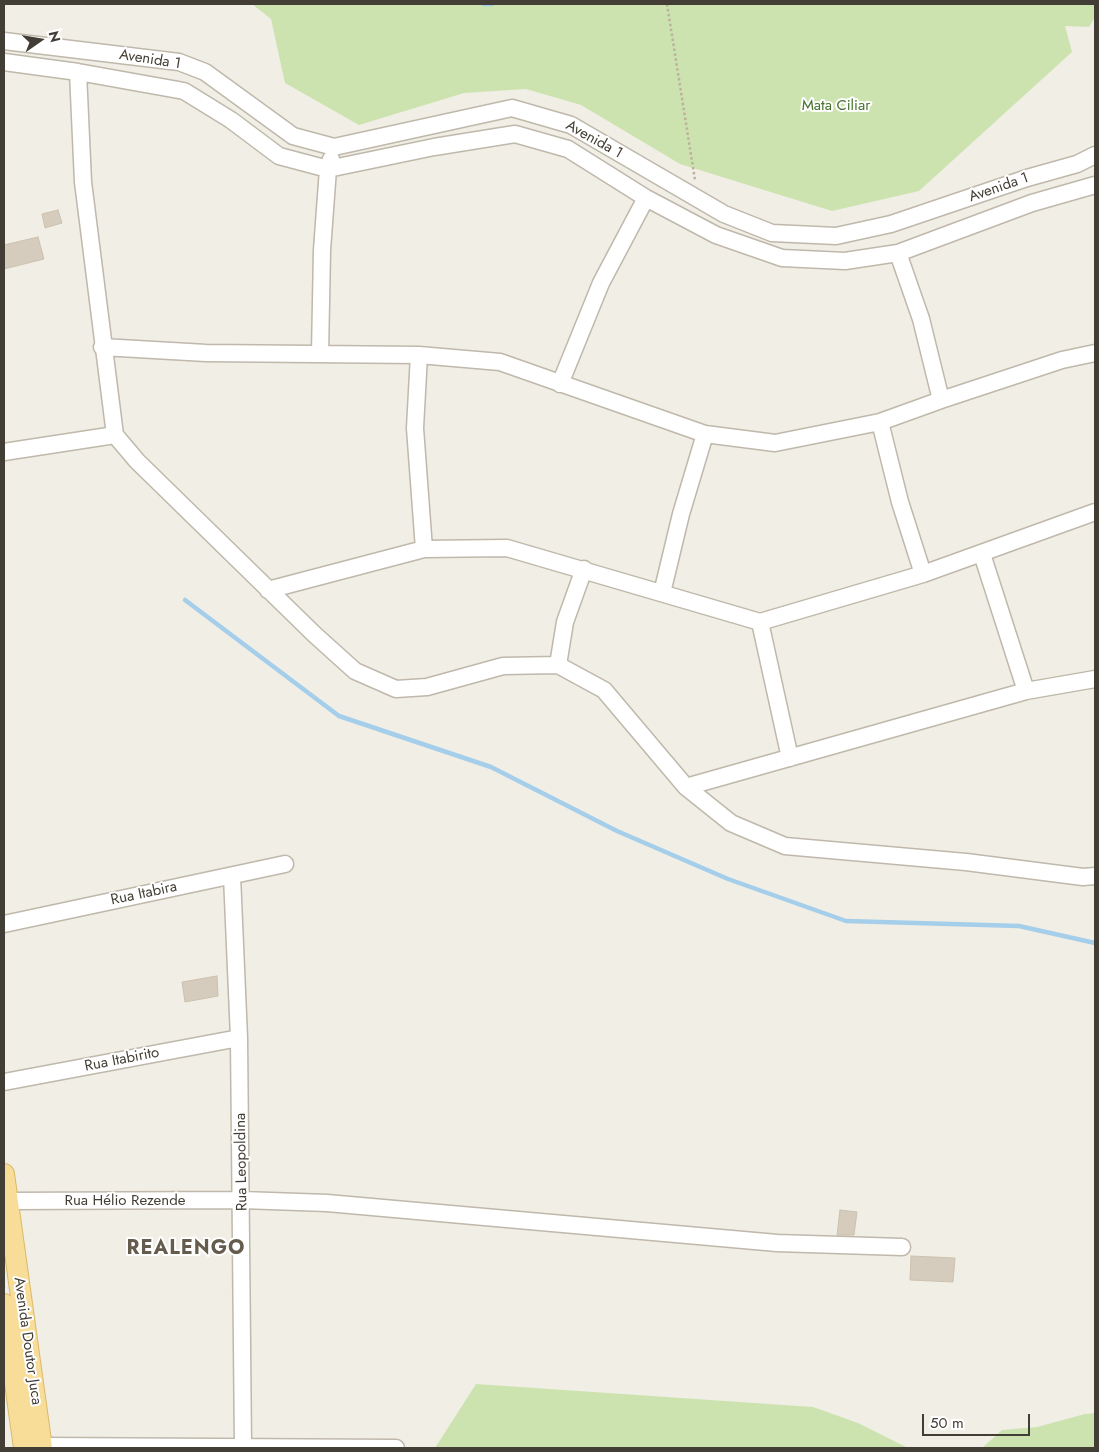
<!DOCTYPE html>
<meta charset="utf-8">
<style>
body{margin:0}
#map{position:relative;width:1099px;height:1452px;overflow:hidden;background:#f1eee5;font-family:Jost,sans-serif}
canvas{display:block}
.frame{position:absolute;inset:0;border:5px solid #433e35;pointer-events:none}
.north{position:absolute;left:15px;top:15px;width:50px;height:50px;-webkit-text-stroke:4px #fff;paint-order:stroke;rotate:77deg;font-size:14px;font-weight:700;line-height:20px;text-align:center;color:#433e35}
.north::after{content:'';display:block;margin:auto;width:18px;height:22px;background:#433e35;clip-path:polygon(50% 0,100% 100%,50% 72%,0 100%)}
.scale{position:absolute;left:922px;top:1414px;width:108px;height:22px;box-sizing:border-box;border:2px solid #433e35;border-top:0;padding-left:6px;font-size:15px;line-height:18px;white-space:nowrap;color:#433e35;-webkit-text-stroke:4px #fff;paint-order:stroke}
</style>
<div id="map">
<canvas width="1099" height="1452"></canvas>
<div class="frame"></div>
<div class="north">N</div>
<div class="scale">50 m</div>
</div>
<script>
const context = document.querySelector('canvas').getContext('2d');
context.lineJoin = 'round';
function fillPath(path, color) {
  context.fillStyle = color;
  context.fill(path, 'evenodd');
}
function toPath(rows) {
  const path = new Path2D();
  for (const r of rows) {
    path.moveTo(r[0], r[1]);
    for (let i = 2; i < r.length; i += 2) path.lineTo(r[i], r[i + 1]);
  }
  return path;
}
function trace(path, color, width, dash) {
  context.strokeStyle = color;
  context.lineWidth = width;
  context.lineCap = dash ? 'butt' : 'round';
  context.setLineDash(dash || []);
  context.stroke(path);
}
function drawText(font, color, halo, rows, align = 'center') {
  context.font = font + ' Jost,sans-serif';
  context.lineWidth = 4;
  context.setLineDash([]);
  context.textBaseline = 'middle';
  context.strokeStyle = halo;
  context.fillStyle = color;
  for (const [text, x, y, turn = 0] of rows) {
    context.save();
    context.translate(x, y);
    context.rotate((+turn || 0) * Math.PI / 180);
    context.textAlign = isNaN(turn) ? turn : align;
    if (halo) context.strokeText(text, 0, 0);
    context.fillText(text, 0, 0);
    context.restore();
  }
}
const green = toPath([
 [252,4,1095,4,1095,17,1089,27,1065,26,1072,52,919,191,832,211,680,164,581,105,526,89,464,93,359,125,285,83,271,19],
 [476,1384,813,1407,858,1423,908,1448,435,1448],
 [1095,1413,1095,1448,982,1448,1002,1430,1037,1427,1085,1414]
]);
const stream = toPath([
 [484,4,492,4],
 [185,600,339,716,491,767,617,831,728,879,846,921,1019,926,1095,943]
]);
const building = toPath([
 [58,210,62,223,45,228,42,214,58,210],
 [38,237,44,259,4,269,4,245,38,237],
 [217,976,218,996,185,1002,182,982,217,976],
 [840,1210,857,1212,854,1235,837,1235,840,1210],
 [911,1256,955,1258,953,1282,910,1280,911,1256]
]);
const path = toPath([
 [667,4,695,180]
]);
const minor = toPath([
 [4,41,179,62,205,72,293,136,334,147,512,108,571,125,724,214,772,233,836,236,891,224,1027,178,1077,164,1095,155],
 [4,62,78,72,184,91,231,120,279,156,328,169,434,147,515,134,568,149,646,198,716,235,782,258,845,261,898,253,1032,203,1095,185],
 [78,72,83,182,115,435,137,461,314,634,355,671,396,689,427,687,503,666,558,665,604,690,686,787,731,823,785,846,966,862,1083,877,1095,876],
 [898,253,921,319,941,400],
 [102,347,206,353,419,355,500,362,705,434,775,443,880,422,941,400,1062,360,1095,353],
 [320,354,322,250,328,169,331,159],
 [419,355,415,428,424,549],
 [560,384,601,283,646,198],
 [880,422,900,502,923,574],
 [4,452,115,435],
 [982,554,1026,691],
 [268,590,424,549,507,548,760,622,923,574,1095,512],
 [662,593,681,514,705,434],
 [760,622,790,758],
 [558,665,565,622,584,569],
 [686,787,1026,691,1095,679],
 [232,876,239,1038,243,1448],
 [4,924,285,864],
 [4,1082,239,1038],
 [8,1201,242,1200,327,1203,777,1243,902,1247],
 [41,1446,396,1448]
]);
const major = toPath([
 [4,1174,42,1448],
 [4,1304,24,1448]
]);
const streetNames = [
 ["Avenida 1",150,60,9],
 ["Avenida 1",594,140,29],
 ["Avenida 1",999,188,-19],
 ["Rua Itabira",144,894,-12],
 ["Rua Itabirito",122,1060,-11],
 ["Rua Leopoldina",242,1162,-91],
 ["Rua Hélio Rezende",125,1201],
 ["Avenida Doutor Juca",27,1341,82]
];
const parkNames = [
 ["Mata Ciliar",836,106]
];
const districtNames = [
 ["REALENGO",186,1249]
];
fillPath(green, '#cce3b0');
trace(stream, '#a5ceeb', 4.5);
fillPath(building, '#d5ccbe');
trace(building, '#ccc1af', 1);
trace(minor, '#bfb8ab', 19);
trace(major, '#dbb969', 22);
trace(path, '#bdb19b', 2.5, [2.5, 2.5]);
trace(minor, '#fff', 16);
trace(major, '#f8dd98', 20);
drawText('15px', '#433e35', '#fff', streetNames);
drawText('15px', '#46712d', '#fff', parkNames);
context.letterSpacing = '1px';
drawText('bold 20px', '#655c4d', '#fff', districtNames);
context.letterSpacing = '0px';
</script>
